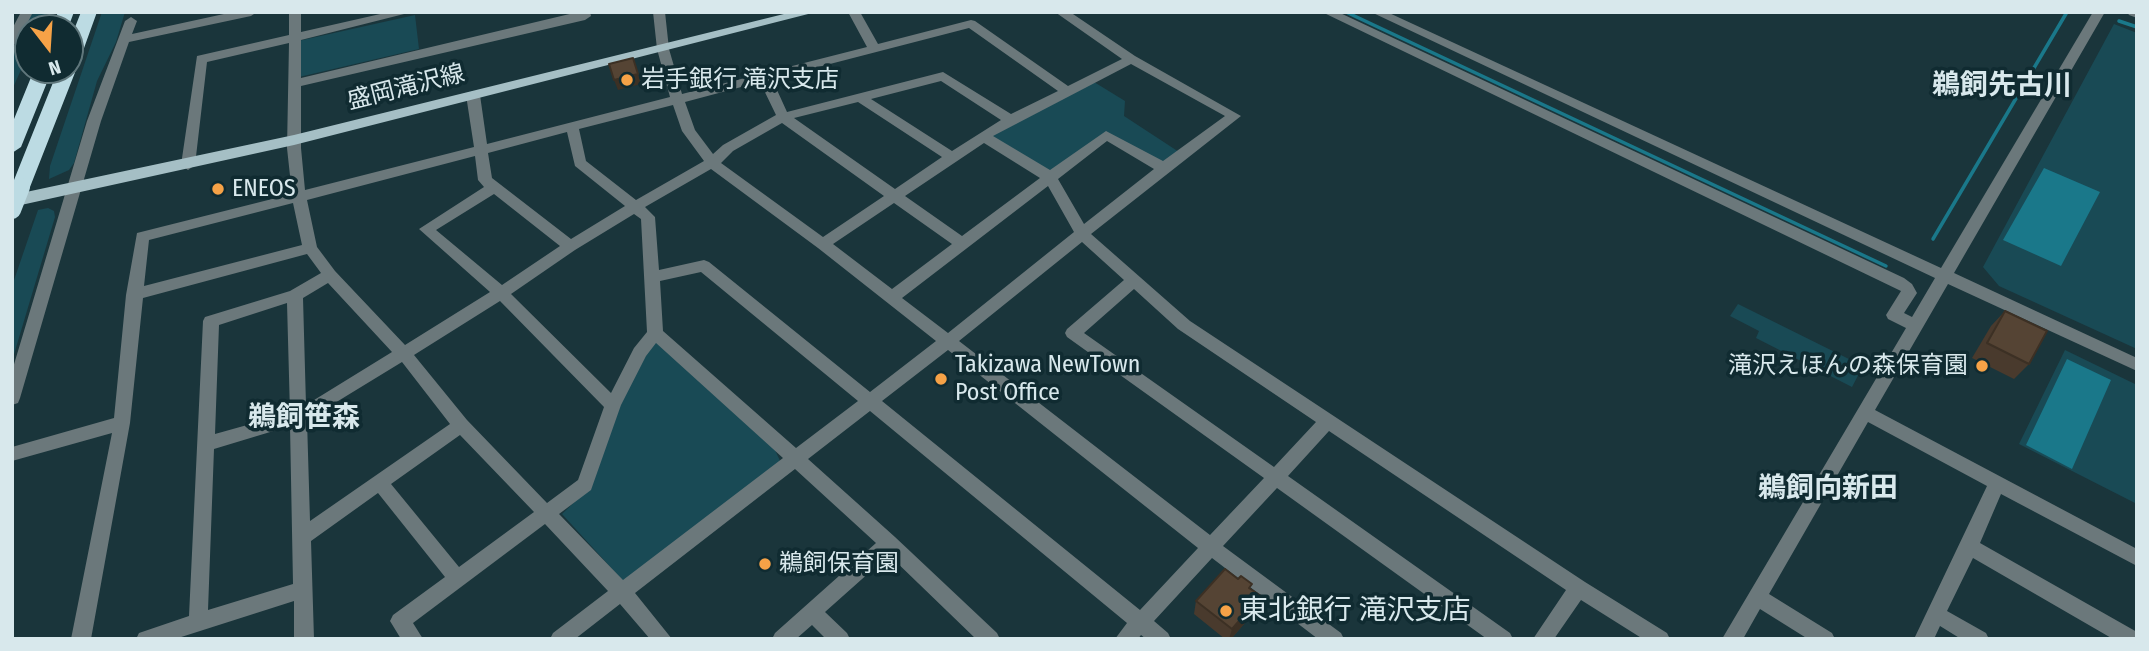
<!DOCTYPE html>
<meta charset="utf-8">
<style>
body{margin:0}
#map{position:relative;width:2149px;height:651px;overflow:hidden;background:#1a353b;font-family:"Fira Sans Condensed",sans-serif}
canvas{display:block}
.frame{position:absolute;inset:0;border:14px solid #d8e8ec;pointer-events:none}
.north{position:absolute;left:14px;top:14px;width:70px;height:70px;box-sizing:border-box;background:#102b31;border:2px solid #60777c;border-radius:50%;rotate:163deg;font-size:19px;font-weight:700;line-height:28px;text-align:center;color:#d8e8ec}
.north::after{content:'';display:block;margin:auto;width:24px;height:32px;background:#f6a247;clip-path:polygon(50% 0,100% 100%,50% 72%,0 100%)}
</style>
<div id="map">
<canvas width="2149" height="651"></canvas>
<div class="frame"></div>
<div class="north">N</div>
</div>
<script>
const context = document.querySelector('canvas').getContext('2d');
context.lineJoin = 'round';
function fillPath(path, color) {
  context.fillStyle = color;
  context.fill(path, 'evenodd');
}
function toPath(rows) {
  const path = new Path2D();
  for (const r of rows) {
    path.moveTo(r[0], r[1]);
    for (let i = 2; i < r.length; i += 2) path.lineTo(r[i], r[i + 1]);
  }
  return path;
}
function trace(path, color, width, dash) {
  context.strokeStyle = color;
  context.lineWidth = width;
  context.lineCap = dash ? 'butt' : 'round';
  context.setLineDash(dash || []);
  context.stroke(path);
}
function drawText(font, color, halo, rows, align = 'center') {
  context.font = font + ' "Fira Sans Condensed","Noto Sans JP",sans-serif';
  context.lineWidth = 7;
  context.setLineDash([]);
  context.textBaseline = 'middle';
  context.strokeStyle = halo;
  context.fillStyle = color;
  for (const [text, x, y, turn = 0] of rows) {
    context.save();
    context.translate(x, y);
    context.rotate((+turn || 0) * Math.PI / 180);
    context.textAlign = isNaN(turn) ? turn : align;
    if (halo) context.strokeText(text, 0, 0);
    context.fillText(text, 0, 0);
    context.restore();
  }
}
const green = toPath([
 [30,12,47,12,40,28,28,28,28,54,12,90,12,52],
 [102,12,125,12,116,42,97,81,74,163,69,170,49,179,50,166],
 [415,15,419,49,299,77,298,41],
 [2114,24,2137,33,2137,349,1999,286,1983,267],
 [1094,82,1125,101,1124,116,1179,152,1163,164,1105,133,1050,174,987,136],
 [48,208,54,211,55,217,12,361,12,286,38,210],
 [1738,304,1863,366,1852,387,1756,338,1759,331,1730,316],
 [656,342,775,450,781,463,625,583,562,514,589,488,619,407,645,354],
 [2065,350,2137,385,2137,504,2019,444]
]);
const water = toPath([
 [2044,168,2100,192,2061,266,2003,240],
 [2067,359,2111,380,2072,469,2026,445]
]);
const stream = toPath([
 [1346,12,1886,266],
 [2119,21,2137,27],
 [1933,239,2067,12]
]);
const minor = toPath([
 [21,12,33,12,18,42,12,46,12,29,21,12],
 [233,12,257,12,251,16,129,42,101,121,20,398,18,403,12,405,12,371,87,121,125,21,131,17,137,21,132,34,233,12],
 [289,12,301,12,301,32,389,12,412,12,301,40,301,78,578,12,590,12,591,16,585,20,301,86,301,148,305,190,474,147,466,95,473,91,480,95,487,144,670,97,657,49,653,12,665,12,669,49,682,94,867,47,848,12,860,12,878,44,971,20,975,21,1068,86,1122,59,1055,12,1070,12,1135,56,1241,116,1091,234,1190,321,1585,582,1667,633,1670,639,1643,639,1581,600,1554,639,1533,639,1566,590,1329,431,1288,476,1510,633,1513,639,1487,639,1277,488,1223,546,1341,633,1344,639,1318,639,1212,558,1154,621,1168,633,1171,639,1146,639,1141,635,1138,639,1115,639,1127,623,870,411,808,459,895,537,997,633,1000,639,976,639,889,555,825,612,847,633,850,639,826,639,812,625,796,639,772,639,775,633,876,543,795,469,635,593,672,639,650,639,620,604,575,639,550,639,553,633,608,591,545,524,413,623,423,639,401,639,390,621,393,615,445,577,378,493,311,541,314,639,294,639,294,601,175,639,136,639,139,633,189,616,203,321,205,317,290,291,321,273,307,254,143,298,130,423,91,639,71,639,112,433,12,461,12,447,114,418,126,295,137,233,292,194,287,148,289,43,207,62,195,165,188,170,181,165,197,56,289,35,289,12],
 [969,28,1058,91,1011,114,943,72,787,112,772,79,969,28],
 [1131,64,1225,116,1163,161,1106,131,1050,170,993,136,1131,64],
 [941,81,1001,120,952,151,871,99,941,81],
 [760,82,776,115,723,145,713,154,695,130,685,102,760,82],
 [858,102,942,157,895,189,794,118,858,102],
 [673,105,682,131,704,161,636,200,586,161,579,129,673,105],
 [782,123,884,196,823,237,721,163,733,151,782,123],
 [567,132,575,166,625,206,571,239,492,178,488,153,567,132],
 [1107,141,1154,169,1084,224,1058,179,1107,141],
 [984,143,1040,178,962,236,905,196,984,143],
 [475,156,478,180,484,187,419,229,490,292,405,345,335,271,317,247,307,200,475,156],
 [711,169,818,248,936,341,870,392,709,262,704,260,659,270,655,217,645,207,711,169],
 [1048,186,1074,232,948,333,902,298,1048,186],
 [494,194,560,246,502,285,436,230,494,194],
 [293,203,302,245,144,286,149,240,293,203],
 [894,203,952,244,892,289,833,244,894,203],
 [634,214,641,219,647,332,634,348,611,393,511,294,575,250,634,214],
 [1082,242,1124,280,1067,329,1065,333,1067,337,1264,478,1210,535,959,341,1082,242],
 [701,272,858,401,796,448,663,331,660,281,701,272],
 [328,283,392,352,306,405,303,298,328,283],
 [1134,289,1178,329,1316,422,1274,467,1084,333,1134,289],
 [500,301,604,407,578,480,547,503,467,420,414,355,500,301],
 [287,303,290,413,215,434,219,325,287,303],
 [656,343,783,458,623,580,559,514,591,490,621,405,646,356,656,343],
 [948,350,1198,548,1140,610,882,401,948,350],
 [402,362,450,424,310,521,307,420,402,362],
 [290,426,293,584,208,610,214,449,290,426],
 [460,435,534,512,459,567,391,484,460,435],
 [1322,12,1338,12,1904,278,1912,284,1917,293,1904,313,1912,317,1935,278,1371,12,1387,12,1941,268,2093,12,2105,12,1954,273,2137,358,2137,371,1948,284,1875,410,2137,549,2137,566,2001,494,1980,543,2137,632,2137,639,2113,639,1973,558,1947,611,1986,633,1989,639,1961,639,1940,626,1934,639,1914,639,1987,486,1868,422,1769,594,1832,633,1835,639,1808,639,1760,609,1743,639,1722,639,1906,328,1888,319,1886,315,1901,291,1322,12],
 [2127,12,2137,12,2137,18,2129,15,2127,12]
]);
const major = toPath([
 [792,12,816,12,294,145,12,207,12,195,294,135,792,12]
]);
const highway = toPath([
 [58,12,74,12,68,28,52,28,58,12],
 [81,12,97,12,79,62,73,66,76,70,30,187,28,192,21,194,14,192,12,185,58,70,70,70,70,40,81,12],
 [34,70,52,70,21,147,12,153,12,124,34,70]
]);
const highwayBridge = toPath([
 [12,210,21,187]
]);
const wall = toPath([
 [2005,311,2029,364,2014,379,1972,358,1991,326],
 [1251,589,1257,609,1231,639,1225,639,1194,614,1196,601]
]);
const shadedWall = toPath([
 [633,58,641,84,618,90,614,80],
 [1261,596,1257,609,1231,639,1229,639,1232,629]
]);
const building = toPath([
 [633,58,638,74,614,80,609,64,633,58],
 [2005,311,2047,331,2029,364,1987,343,2005,311],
 [1225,569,1238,579,1241,576,1252,584,1249,588,1261,596,1232,629,1196,601,1225,569]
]);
const markers = [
 [627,80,7,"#f6a247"],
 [218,189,7,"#f6a247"],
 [1982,366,7,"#f6a247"],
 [941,379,7,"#f6a247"],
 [765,564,7,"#f6a247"],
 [1226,611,7,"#f6a247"]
];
const poiNames = [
 ["岩手銀行 滝沢支店",641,80],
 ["ENEOS",232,189],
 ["Takizawa NewTown",955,365],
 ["Post Office",955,393],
 ["滝沢えほんの森保育園",1968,366,"right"],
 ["鵜飼保育園",779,564]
];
const streetNames = [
 ["盛岡滝沢線",406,88,-14]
];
const quarterNames = [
 ["鵜飼先古川",2002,86],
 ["鵜飼笹森",304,418],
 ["鵜飼向新田",1828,489]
];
const nearPoinames = [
 ["東北銀行 滝沢支店",1240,611]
];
fillPath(green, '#194a55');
fillPath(water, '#1a788a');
trace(stream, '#1a788a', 3.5);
fillPath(minor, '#6b787b');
fillPath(major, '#a5bfc5');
fillPath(highway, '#bcdbe3');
trace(highwayBridge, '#bcdbe3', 18);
fillPath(wall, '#493a2d');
fillPath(shadedWall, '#3c3024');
fillPath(building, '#554434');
trace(building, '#3c3024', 2);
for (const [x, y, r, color] of markers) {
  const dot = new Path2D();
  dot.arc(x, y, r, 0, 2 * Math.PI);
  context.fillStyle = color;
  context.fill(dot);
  trace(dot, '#102b31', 2.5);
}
drawText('24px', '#d8e8ec', '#102b31', poiNames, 'left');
drawText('24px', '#d8e8ec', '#102b31', streetNames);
drawText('bold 28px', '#d8e8ec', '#102b31', quarterNames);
drawText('28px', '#d8e8ec', '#102b31', nearPoinames, 'left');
</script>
